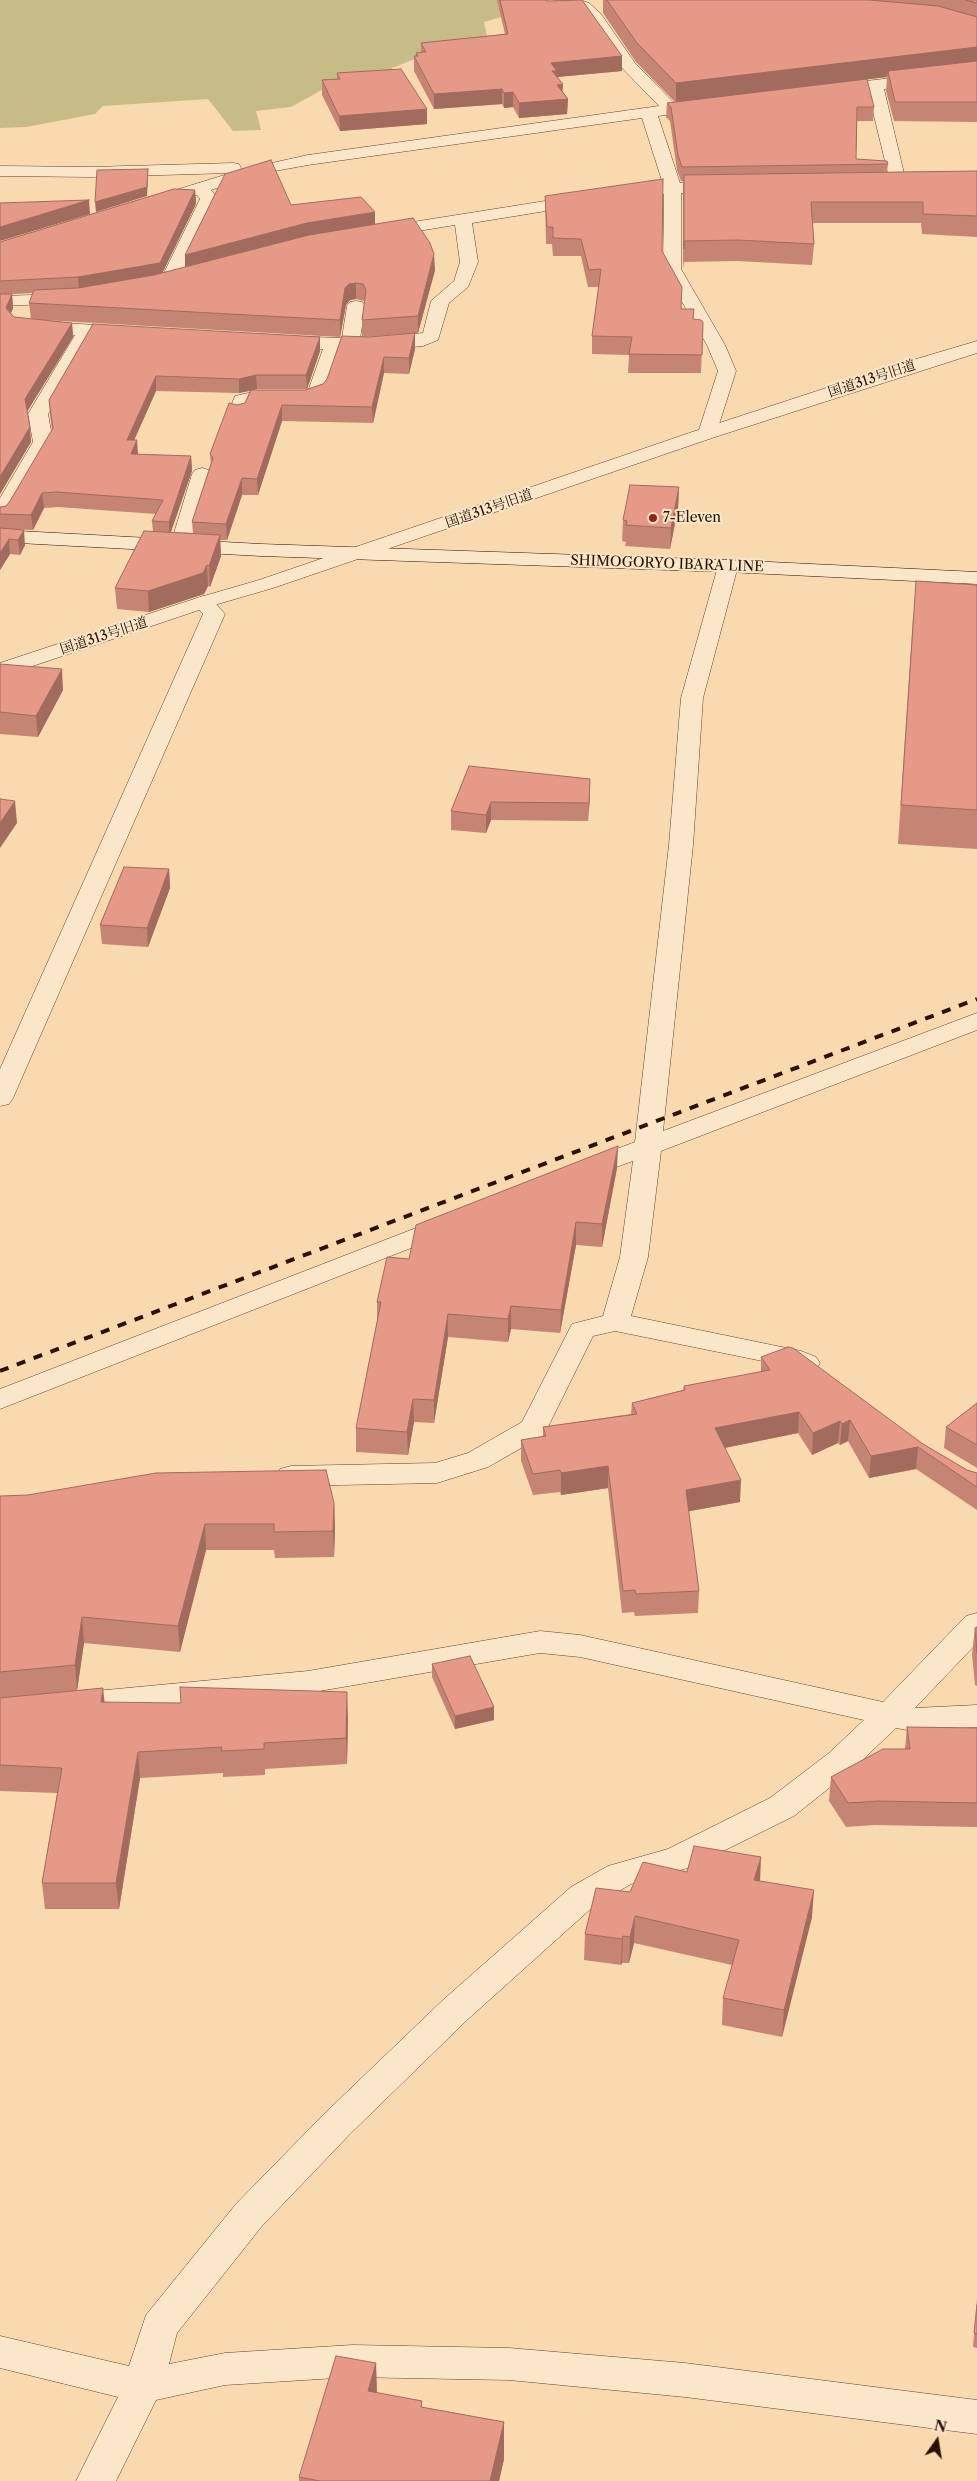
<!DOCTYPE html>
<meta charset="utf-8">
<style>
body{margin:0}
#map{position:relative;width:977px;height:2481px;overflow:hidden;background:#f8daae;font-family:"Libre Caslon Text",serif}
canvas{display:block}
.north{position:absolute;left:912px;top:2416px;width:50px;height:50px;-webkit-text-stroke:4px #fae7ca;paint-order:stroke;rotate:13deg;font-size:14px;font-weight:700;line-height:20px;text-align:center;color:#2a1101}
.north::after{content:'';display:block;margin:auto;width:18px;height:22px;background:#2a1101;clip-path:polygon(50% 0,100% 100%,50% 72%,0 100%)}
</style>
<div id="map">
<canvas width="977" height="2481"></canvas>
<div class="north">N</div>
</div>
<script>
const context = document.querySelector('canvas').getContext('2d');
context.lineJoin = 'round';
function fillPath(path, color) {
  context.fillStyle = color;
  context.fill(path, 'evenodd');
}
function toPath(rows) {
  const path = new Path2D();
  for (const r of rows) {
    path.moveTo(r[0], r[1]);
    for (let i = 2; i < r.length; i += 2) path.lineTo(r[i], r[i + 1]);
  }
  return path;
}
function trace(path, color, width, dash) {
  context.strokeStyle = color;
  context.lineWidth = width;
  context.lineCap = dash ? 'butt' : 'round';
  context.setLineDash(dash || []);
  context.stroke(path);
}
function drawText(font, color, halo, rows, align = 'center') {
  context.font = font + ' "Libre Caslon Text","Noto Serif JP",serif';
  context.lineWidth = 4;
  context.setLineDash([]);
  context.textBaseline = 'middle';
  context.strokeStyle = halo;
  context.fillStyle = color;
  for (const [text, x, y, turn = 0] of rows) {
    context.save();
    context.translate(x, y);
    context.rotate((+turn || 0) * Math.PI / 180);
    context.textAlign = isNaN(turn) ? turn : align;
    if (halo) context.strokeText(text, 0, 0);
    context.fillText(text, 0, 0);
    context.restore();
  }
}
const green = toPath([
 [0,0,547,0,584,9,512,14,484,22,490,51,415,59,392,68,395,84,329,86,291,107,256,111,261,130,233,131,208,99,103,106,95,114,26,127,0,128]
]);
const minor = toPath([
 [555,0,580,0,589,3,601,14,635,63,675,104,704,100,712,105,704,110,658,116,680,183,720,182,726,183,728,187,726,191,720,192,681,193,681,269,725,345,736,371,715,437,701,437,698,433,718,371,707,345,663,269,664,194,626,199,620,198,617,194,620,190,626,189,663,184,642,118,308,165,264,173,211,190,218,198,178,281,175,285,169,286,163,285,160,281,200,199,197,195,159,206,153,205,150,201,153,197,231,173,92,177,0,176,0,166,92,167,233,163,239,164,241,168,240,170,308,155,659,106,623,69,590,20,579,9,558,3,555,0],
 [977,68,977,78,884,89,907,186,905,190,899,191,893,190,891,186,868,91,832,95,824,90,832,85,977,68],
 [583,195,589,196,592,200,589,204,472,223,478,262,468,287,449,303,438,340,423,346,369,351,341,350,323,398,306,404,250,404,245,417,238,419,231,417,228,413,235,396,257,391,308,391,323,349,284,348,277,346,275,342,277,338,284,336,342,338,347,306,350,302,356,301,362,302,365,306,360,339,423,333,431,301,454,281,460,262,455,225,381,237,375,236,372,232,375,228,583,195],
 [66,294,72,295,75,299,72,303,0,306,0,296,66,294],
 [34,321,126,327,133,329,135,333,133,337,126,339,93,336,48,414,53,442,10,515,7,519,0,521,0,498,33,442,28,414,75,335,28,331,25,327,28,323,34,321],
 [202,468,209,470,212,474,194,533,184,549,177,551,170,549,167,545,174,533,192,474,195,470,202,468],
 [728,560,735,562,738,566,703,698,693,845,663,1131,977,1013,977,1030,661,1151,648,1257,631,1316,801,1351,816,1357,820,1363,816,1369,806,1372,792,1367,615,1331,593,1336,544,1435,488,1467,437,1483,291,1486,280,1483,276,1476,280,1469,291,1466,435,1463,468,1453,522,1422,572,1324,603,1316,620,1257,633,1161,583,1179,574,1177,570,1171,574,1165,635,1142,669,845,681,698,718,566,721,562,728,560],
 [204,596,211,598,225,614,13,1098,9,1104,0,1106,0,1069,203,614,193,602,197,598,204,596],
 [447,1216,457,1218,461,1224,457,1230,0,1409,0,1389,447,1216],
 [977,1613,977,1643,915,1708,977,1705,977,1727,913,1731,896,1728,853,1769,794,1816,691,1867,631,1884,595,1905,467,2020,350,2134,262,2226,177,2333,169,2364,225,2353,352,2345,509,2348,685,2363,977,2400,977,2434,685,2397,509,2380,352,2377,225,2385,156,2400,116,2481,76,2481,118,2397,0,2368,0,2336,129,2366,146,2315,236,2204,324,2114,443,2000,571,1887,608,1866,668,1849,770,1798,829,1753,864,1720,580,1657,540,1653,308,1693,0,1722,0,1700,308,1671,540,1631,580,1635,883,1702,966,1616,977,1613]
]);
const tertiary = toPath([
 [977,341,977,353,715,437,273,588,211,606,0,677,0,663,197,598,259,580,701,429,896,365,977,341]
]);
const secondary = toPath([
 [0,530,261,544,728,560,977,572,977,584,728,572,261,556,0,542,0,530]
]);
const rail = toPath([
 [0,1371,977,999]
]);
const wall = toPath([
 [497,0,545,0,622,56,622,71,557,77,563,92,568,99,567,114,519,118,513,107,504,108,502,104,434,109,414,71,414,56,416,56,416,53,421,52,421,43,505,34],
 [603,0,977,0,977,122,894,121,886,91,887,77,859,80,874,107,873,121,857,121,856,159,888,164,887,172,977,171,977,237,922,234,921,223,812,223,814,244,812,265,737,261,684,262,683,269,683,181,681,181,677,170,670,121,666,117,667,103,675,102,636,62,603,13],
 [337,73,427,109,427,124,340,131,322,95,322,80,337,79],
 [195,190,196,204,162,273,185,267,185,255,291,205,375,224,435,270,418,333,415,333,415,349,409,374,384,373,373,423,282,421,258,495,242,495,227,540,220,540,221,556,210,587,208,586,204,594,149,612,117,609,115,588,153,531,152,521,156,514,58,507,44,508,33,530,8,529,25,545,20,555,10,554,0,570,0,507,6,506,10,501,52,430,50,414,49,400,93,324,320,351,307,389,257,389,253,390,305,390,323,384,369,337,404,334,362,337,362,320,365,303,364,301,356,299,350,300,346,305,340,337,44,320,72,323,73,337,27,412,31,442,0,494,0,242],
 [33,293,29,303,31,319,14,317,11,314,13,308,12,294],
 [156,391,239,393,250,391,245,403,237,405,210,454,211,464,192,522,193,533,171,532,192,471,191,456,137,454,137,440,134,440],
 [545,196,662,251,682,309,693,319,703,322,701,373,628,373,629,355,592,354,592,336,599,287,588,287,581,256,553,256,552,244,546,244],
 [679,487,678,508,670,549,625,546,626,542,622,541,623,520],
 [977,585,977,849,898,844,913,618],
 [0,664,63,690,38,737,0,734],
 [469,766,590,797,588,821,491,820,486,833,451,830,451,811],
 [169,869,170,888,148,947,102,944,100,925],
 [617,1168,602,1247,576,1245,560,1333,511,1329,508,1342,448,1337,434,1423,414,1422,408,1455,356,1452,356,1428,377,1322,377,1302,409,1259],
 [761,1357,923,1444,967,1470,977,1473,977,1510,916,1469,869,1478,848,1441,840,1445,838,1443,812,1455,798,1433,725,1448,740,1502,688,1511,699,1591,698,1613,635,1616,634,1612,622,1613,608,1488,561,1495,560,1492,533,1495,521,1461,521,1440,543,1436,543,1427,631,1414,632,1403,683,1390,684,1386,761,1372],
 [977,1403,977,1468,944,1448,946,1427],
 [0,1496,334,1503,335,1528,334,1557,275,1558,274,1550,206,1550,180,1652,84,1643,77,1690,105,1702,348,1718,347,1764,265,1769,265,1775,223,1777,223,1773,140,1778,119,1909,45,1909,42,1883,57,1793,0,1791],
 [977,1627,977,1686,975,1685,972,1654,975,1628],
 [432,1664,494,1707,494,1720,455,1729,432,1677],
 [907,1727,977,1728,977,1827,875,1825,846,1827,829,1801,831,1777,905,1749],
 [687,1872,760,1881,812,1917,782,2037,722,2025,723,1998,732,1965,634,1943,629,1963,622,1963,621,1965,584,1960,585,1934,630,1892],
 [977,2299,977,2348,973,2347],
 [376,2363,377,2393,422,2401,422,2407,504,2422,504,2459,499,2481,299,2481,299,2477]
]);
const shadedWall = toPath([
 [977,47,977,66,888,71,887,77,676,102,676,83],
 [622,56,622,71,557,77,552,86,551,63],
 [563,84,562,99,568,99,567,114,519,118,519,103,557,85],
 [502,89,502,104,434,109,434,94],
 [513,92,513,107,504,108,504,93],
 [427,109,427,124,340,131,339,116],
 [148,169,148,178,147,196,96,212,95,202],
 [195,190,196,204,161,276,79,291,78,277],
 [89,200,90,214,0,241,0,227],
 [375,212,375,226,185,269,185,255,307,223],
 [434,254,435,270,418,333,418,316],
 [356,283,356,299,350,300,346,305,340,337,340,320,345,288,349,284],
 [12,294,13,308,7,322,6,308],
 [72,323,73,337,26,413,25,399],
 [415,333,415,349,409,374,409,358],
 [320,337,320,351,307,389,306,375],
 [384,357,384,373,373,423,372,407],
 [256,375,257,389,239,393,239,379],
 [156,376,156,391,128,454,127,440],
 [282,405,282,421,258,495,257,479],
 [30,427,31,442,0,494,0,477],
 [137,440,138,455,131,454],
 [191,456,192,471,169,537,169,522],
 [242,478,242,495,227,540,226,524],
 [679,487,678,508,670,549,671,528],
 [42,493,44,508,33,530,31,515],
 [24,530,25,545,20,555,18,540],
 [220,535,221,556,210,587,209,566],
 [9,539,10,554,0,570,0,553],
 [207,565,208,586,204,594,149,612,148,591],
 [62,669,63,690,38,737,36,716],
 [590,779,590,797,588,821,589,803],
 [15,801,17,823,0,848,0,823],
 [491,802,491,820,486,833,486,815],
 [169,869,170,888,148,947,147,928],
 [618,1146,617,1168,602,1247,602,1224],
 [576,1222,576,1245,560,1333,561,1310],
 [511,1306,511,1329,508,1342,508,1319],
 [448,1314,448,1337,434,1423,434,1400],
 [413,1399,414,1422,408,1455,407,1432],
 [799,1412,798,1433,714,1450,715,1428],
 [850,1420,848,1441,840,1445,842,1424],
 [840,1421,838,1443,812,1455,813,1433],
 [918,1447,916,1469,869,1478,871,1456],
 [608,1466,608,1488,561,1495,561,1473],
 [741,1480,740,1502,685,1512,686,1490],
 [334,1503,335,1528,334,1557,333,1531],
 [205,1524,206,1550,180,1652,178,1626],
 [82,1617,84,1643,77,1691,75,1665],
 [103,1688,106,1714,101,1702],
 [347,1692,348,1718,347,1764,346,1738],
 [494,1707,494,1720,455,1729,455,1716],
 [138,1752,140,1778,119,1909,116,1883],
 [761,1857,760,1883,754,1880],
 [814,1890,812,1917,782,2037,784,2010],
 [635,1916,634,1943,629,1963,630,1937],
 [623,1936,622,1963,621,1965,622,1939],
 [376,2363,377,2401,368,2391],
 [504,2422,504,2459,499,2481,490,2481]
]);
const building = toPath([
 [500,0,545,0,547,1,582,0,622,56,551,63,557,71,552,71,563,84,557,85,568,99,519,103,513,92,504,93,502,89,434,94,414,56,418,56,416,53,426,52,421,43,508,34,500,0],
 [607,0,869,0,938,6,977,17,977,47,676,83,637,43,607,0],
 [966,0,977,0,977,3,966,0],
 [977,61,977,102,895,102,888,71,977,61],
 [401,69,427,109,339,116,322,80,340,79,337,73,401,69],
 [867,79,874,107,857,107,856,159,887,161,888,164,682,167,678,155,671,107,667,103,867,79],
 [271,160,291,205,361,197,375,212,307,223,185,255,225,174,271,160],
 [148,169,147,187,95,202,97,170,148,169],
 [977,171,977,216,923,214,923,202,811,202,814,244,738,240,684,241,684,249,684,175,977,171],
 [663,179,662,251,682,287,681,309,694,309,693,319,701,320,703,322,702,355,629,354,632,337,592,336,601,269,589,270,581,239,553,238,553,227,547,227,545,196,663,179],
 [174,189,195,190,160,263,78,277,0,281,0,242,174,189],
 [89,200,0,227,0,203,89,200],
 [413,218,430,243,434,254,418,316,362,320,366,290,363,284,356,283,349,284,345,288,340,320,29,303,34,290,78,288,154,275,309,235,413,218],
 [0,294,12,294,6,308,14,317,72,323,25,399,30,427,0,477,0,294],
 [93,324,320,337,306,375,256,375,239,379,156,376,127,440,137,440,131,454,191,456,169,522,152,521,163,500,57,492,42,493,31,515,0,514,0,507,6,506,10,501,53,428,49,400,93,324],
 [415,333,409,358,384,357,372,407,282,405,257,479,242,478,226,524,192,522,213,458,210,454,229,403,237,405,245,403,251,390,305,390,323,384,327,379,342,336,369,337,415,333],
 [630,485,679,487,671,528,626,525,627,521,623,520,630,485],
 [0,528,24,530,18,540,9,539,0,553,0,528],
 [144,531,220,535,209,566,207,565,203,573,148,591,115,588,144,531],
 [916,581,977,585,977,810,901,805,916,581],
 [0,664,62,669,36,716,0,712,0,664],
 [469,766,590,779,589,803,491,802,486,815,451,811,469,766],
 [0,799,15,801,0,823,0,799],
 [124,867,169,869,147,928,100,925,124,867],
 [618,1146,602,1224,576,1222,561,1310,511,1306,508,1319,448,1314,434,1400,413,1399,407,1432,356,1428,381,1302,377,1302,387,1257,409,1259,416,1225,618,1146],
 [788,1347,793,1348,923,1444,967,1470,977,1473,977,1487,918,1447,871,1456,850,1420,842,1424,840,1421,813,1433,799,1412,715,1428,741,1480,686,1490,699,1591,636,1594,635,1590,623,1591,608,1466,561,1473,560,1470,533,1474,521,1440,546,1436,543,1427,637,1414,632,1403,685,1390,684,1386,770,1370,761,1357,788,1347],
 [977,1403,977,1445,946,1427,977,1403],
 [326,1470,334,1503,333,1531,274,1532,274,1524,205,1524,178,1626,82,1617,75,1665,0,1672,0,1496,28,1495,156,1473,326,1470],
 [977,1627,977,1653,975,1628,977,1627],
 [470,1656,494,1707,455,1716,432,1664,470,1656],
 [180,1687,347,1692,346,1738,264,1743,264,1749,221,1751,222,1747,138,1752,116,1883,42,1883,62,1768,0,1765,0,1698,103,1688,101,1702,181,1703,180,1687],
 [907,1727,977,1728,977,1803,878,1801,848,1803,831,1777,883,1749,910,1749,907,1727],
 [694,1846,761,1857,754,1880,814,1890,784,2010,723,1998,739,1940,635,1916,630,1937,623,1936,622,1939,585,1934,596,1888,630,1892,643,1862,687,1872,694,1846],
 [977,2305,977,2334,974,2333,977,2305],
 [336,2356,376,2363,368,2391,422,2401,421,2407,504,2422,490,2481,320,2481,299,2477,336,2356]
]);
const markers = [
 [653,518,5,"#8f2418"]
];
const farStreetnames = [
 ["国道313号旧道",872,379,-18],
 ["国道313号旧道",489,509,-19],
 ["SHIMOGORYO IBARA LINE",667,564,2],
 ["国道313号旧道",104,636,-18]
];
const farPoinames = [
 ["7-Eleven",663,518]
];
fillPath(green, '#c5bd85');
trace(minor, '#5e432c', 1);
trace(tertiary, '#5e432c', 1);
trace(secondary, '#2a1101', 1);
fillPath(minor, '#fae7ca');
fillPath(tertiary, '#fae7ca');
fillPath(secondary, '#fae7ca');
trace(rail, '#2a1101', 4, [9, 9]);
fillPath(wall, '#c68473');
fillPath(shadedWall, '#a16b5e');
fillPath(building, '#e69986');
trace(building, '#a16b5e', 1);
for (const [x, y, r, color] of markers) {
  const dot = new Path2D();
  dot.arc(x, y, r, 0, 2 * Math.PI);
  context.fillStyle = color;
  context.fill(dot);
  trace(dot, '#fae7ca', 2);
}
drawText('14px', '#2a1101', '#fae7ca', farStreetnames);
drawText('14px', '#2a1101', '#fae7ca', farPoinames, 'left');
</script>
